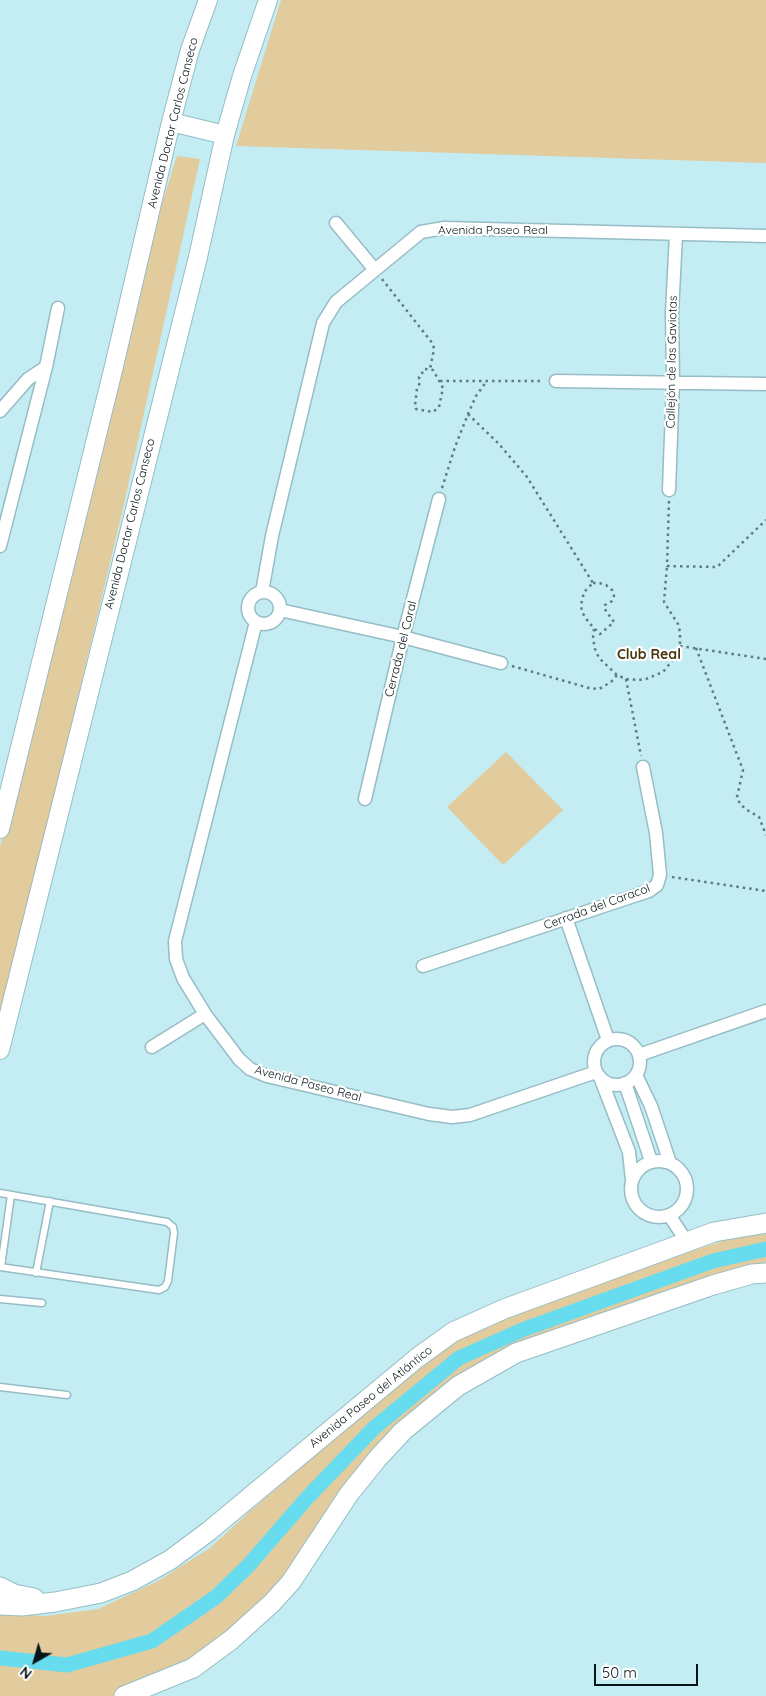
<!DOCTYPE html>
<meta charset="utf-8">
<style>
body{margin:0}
#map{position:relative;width:766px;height:1696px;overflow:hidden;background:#c3ecf3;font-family:Quicksand,sans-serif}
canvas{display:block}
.north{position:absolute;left:10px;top:1636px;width:50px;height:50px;-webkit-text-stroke:4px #fff;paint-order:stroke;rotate:218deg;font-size:14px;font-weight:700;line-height:20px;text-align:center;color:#051417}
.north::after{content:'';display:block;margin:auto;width:18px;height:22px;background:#051417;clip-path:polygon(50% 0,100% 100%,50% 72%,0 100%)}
.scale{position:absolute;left:594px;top:1664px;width:104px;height:22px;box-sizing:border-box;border:2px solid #051417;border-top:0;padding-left:6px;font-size:15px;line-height:18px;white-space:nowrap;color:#051417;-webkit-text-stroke:4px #fff;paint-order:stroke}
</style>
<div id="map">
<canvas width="766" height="1696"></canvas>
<div class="north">N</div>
<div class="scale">50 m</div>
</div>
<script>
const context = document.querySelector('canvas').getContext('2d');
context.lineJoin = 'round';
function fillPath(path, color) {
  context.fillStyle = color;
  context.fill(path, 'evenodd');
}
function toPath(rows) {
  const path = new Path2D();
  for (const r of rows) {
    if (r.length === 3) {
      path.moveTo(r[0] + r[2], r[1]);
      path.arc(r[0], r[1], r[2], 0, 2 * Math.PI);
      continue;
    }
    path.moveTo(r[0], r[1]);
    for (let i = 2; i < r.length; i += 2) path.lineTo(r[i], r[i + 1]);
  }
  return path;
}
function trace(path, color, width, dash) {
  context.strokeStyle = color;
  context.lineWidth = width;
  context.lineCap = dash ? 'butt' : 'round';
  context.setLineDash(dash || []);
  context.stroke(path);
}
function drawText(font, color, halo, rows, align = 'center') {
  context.font = font + ' Quicksand,sans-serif';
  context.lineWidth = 4.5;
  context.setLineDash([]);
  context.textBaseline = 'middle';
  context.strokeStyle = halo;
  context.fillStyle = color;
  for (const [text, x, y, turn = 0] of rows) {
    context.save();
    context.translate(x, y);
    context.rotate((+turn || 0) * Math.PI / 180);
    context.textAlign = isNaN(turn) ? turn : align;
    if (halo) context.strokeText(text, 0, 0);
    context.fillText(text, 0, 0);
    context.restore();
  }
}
const green = toPath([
 [281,0,766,0,766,163,236,146],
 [177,156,200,159,124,504,37,869,0,1011,0,848,127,314],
 [506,752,563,810,503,865,447,807],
 [766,1234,766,1262,743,1267,634,1306,455,1384,375,1448,275,1598,210,1653,125,1694,113,1696,0,1696,0,1613,45,1616,98,1609,158,1581,210,1548,248,1513,417,1368,450,1345,488,1324,667,1259,729,1239]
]);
const canal = toPath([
 [0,1658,67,1665,152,1641,216,1597,248,1566,307,1498,374,1428,459,1358,522,1330,713,1261,766,1249]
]);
const path = toPath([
 [382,279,433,344,434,349,430,369],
 [425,369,433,370,443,388,439,407,433,412,416,409,415,406,417,388,420,383,419,377,425,369],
 [440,381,543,381],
 [468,414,499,444,527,477,593,583],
 [442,488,455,447,468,414,476,396,486,382],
 [669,501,667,566,717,567,766,520],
 [593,583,599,583,606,585,612,590,614,596,612,601,605,605,604,608,614,622,600,634,589,623,582,612,581,605,584,592,593,583],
 [594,629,593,638,595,649,599,658,617,675,626,679,639,680,646,679,663,672,676,656,680,646,680,632,678,624,664,602,667,566],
 [680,646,766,659],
 [696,648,743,770,737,797,740,804,747,810,759,817,766,835],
 [512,666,589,688,599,689,611,682,617,675],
 [626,679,641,756],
 [672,877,766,891]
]);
const lane = toPath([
 [0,1193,167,1222,173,1227,174,1233,168,1281,165,1287,159,1290,0,1267],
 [1,1267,11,1195],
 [36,1273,50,1201],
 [0,1299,42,1303],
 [0,1387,67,1395]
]);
const street = toPath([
 [336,223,375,270],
 [556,381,766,384],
 [0,411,28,379,46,367],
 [669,490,673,382,672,312,676,235],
 [0,546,46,367,58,308],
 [262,592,272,536,323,323,336,302,421,232,444,228,766,236],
 [264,608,16],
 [280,610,403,637,501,663],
 [256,622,175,941,176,959,183,978,205,1014,239,1059,250,1069,267,1076,429,1114,452,1117,470,1115,596,1072],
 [365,799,403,637,439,499],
 [566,918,608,1040],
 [423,966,649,891,657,885,660,875,656,833,643,767],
 [617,1062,23],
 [152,1047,205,1014],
 [639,1055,766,1011],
 [636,1075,651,1106,670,1163],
 [600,1077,629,1152,632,1180],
 [625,1083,651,1161],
 [659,1189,28],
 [669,1215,687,1242]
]);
const secondary = toPath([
 [171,122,225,135],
 [0,829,114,366,171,122,190,50,208,0],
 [0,1050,198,257,225,135,242,76,268,0]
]);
const primary = toPath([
 [0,1587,14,1594,34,1598],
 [0,1605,22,1606,55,1602,101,1593,132,1581,170,1560,209,1531,417,1358,453,1332,504,1309,687,1242,714,1232,766,1223],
 [124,1696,193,1668,231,1640,272,1603,291,1582,349,1494,378,1458,403,1431,458,1386,516,1353,713,1285,752,1274,766,1273]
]);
const streetNames = [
 ["Avenida Doctor Carlos Canseco",173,123,-76],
 ["Avenida Paseo Real",493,230],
 ["Callejón de las Gaviotas",672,362,-89],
 ["Avenida Doctor Carlos Canseco",130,524,-76],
 ["Cerrada del Coral",401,649,-76],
 ["Cerrada del Caracol",597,907,-20],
 ["Avenida Paseo Real",308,1084,15],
 ["Avenida Paseo del Atlántico",371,1397,-39]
];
const neighbourhoodNames = [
 ["Club Real",649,655]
];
fillPath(green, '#e2cb9d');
trace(canal, '#68dcef', 15);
trace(lane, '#96bdc5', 9);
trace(street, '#96bdc5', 15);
trace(secondary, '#96bdc5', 20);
trace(primary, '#96bdc5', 21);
trace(path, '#607b80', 2.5, [2.5, 4]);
trace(lane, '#fff', 6);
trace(street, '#fff', 12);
trace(secondary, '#fff', 18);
trace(primary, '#fff', 19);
drawText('12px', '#051417', '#fff', streetNames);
drawText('bold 14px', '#45330b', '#fff', neighbourhoodNames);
</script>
